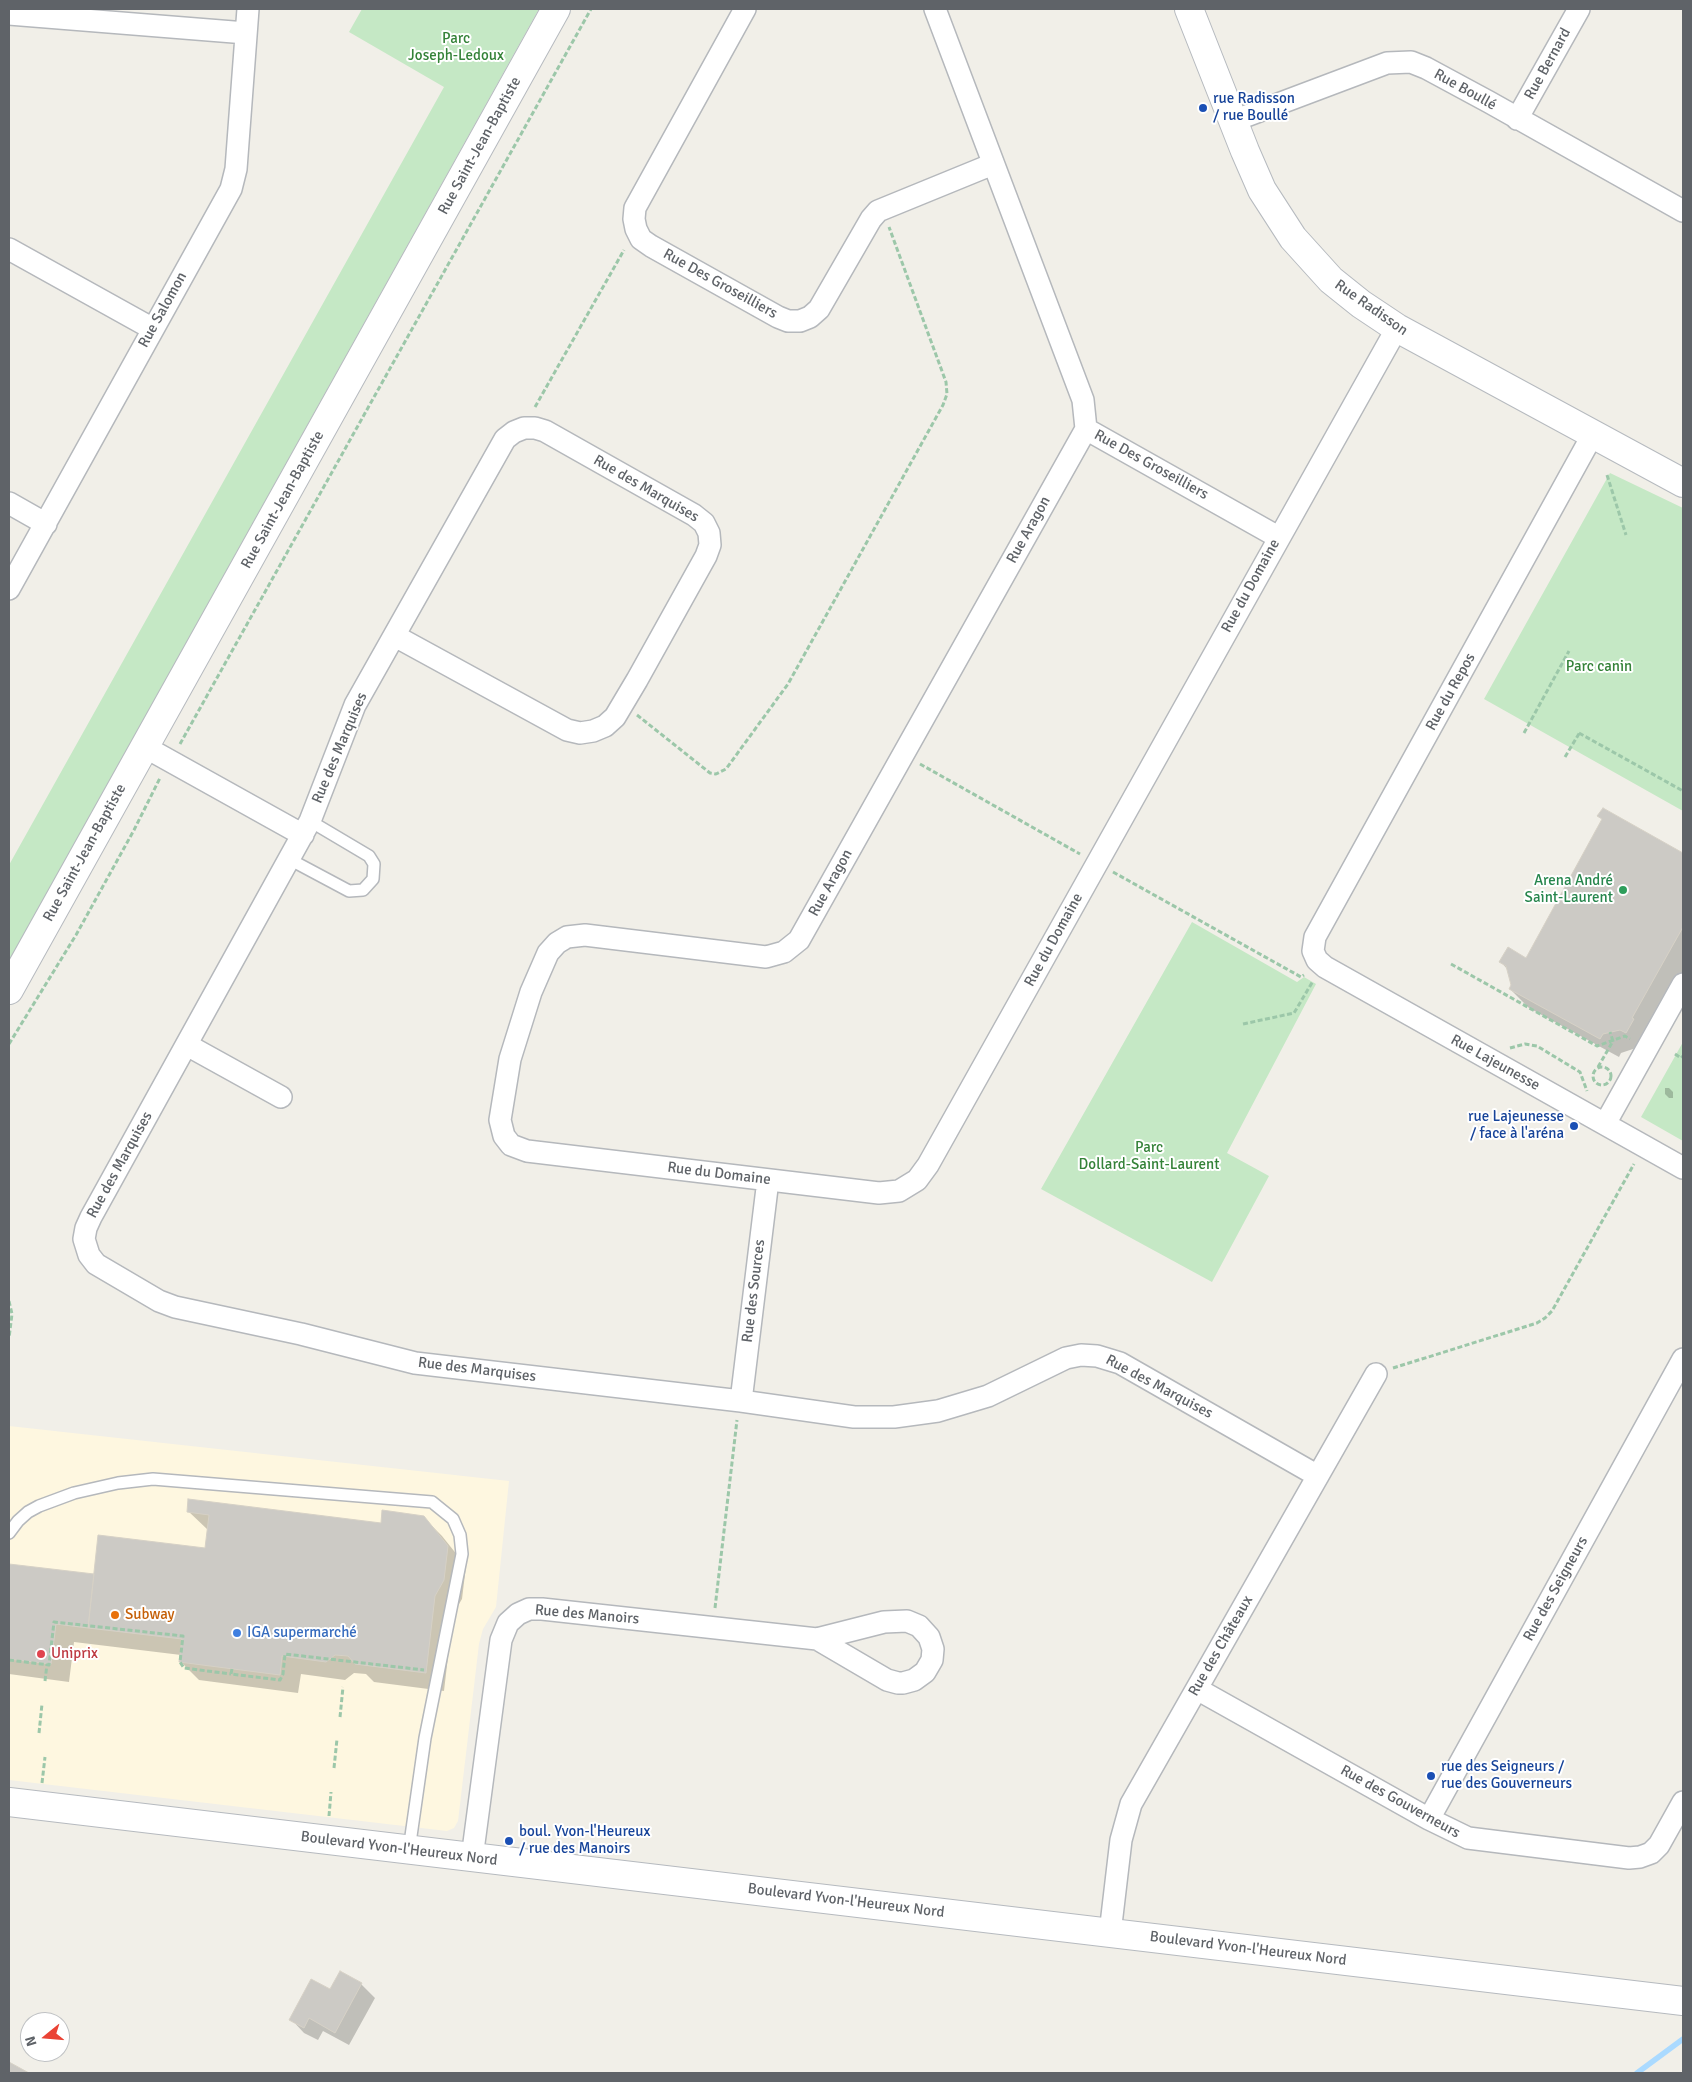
<!DOCTYPE html>
<meta charset="utf-8">
<style>
body{margin:0}
#map{position:relative;width:1692px;height:2082px;overflow:hidden;background:#f1efe8;font-family:Signika,sans-serif}
canvas{display:block}
.frame{position:absolute;inset:0;border:10px solid #5f6368;pointer-events:none}
.north{position:absolute;left:20px;top:2012px;width:50px;height:50px;box-sizing:border-box;background:#fff;border:1px solid #bfc1c3;border-radius:50%;rotate:253deg;font-size:14px;font-weight:700;line-height:20px;text-align:center;color:#5f6368}
.north::after{content:'';display:block;margin:auto;width:18px;height:22px;background:#ea4335;clip-path:polygon(50% 0,100% 100%,50% 72%,0 100%)}
</style>
<div id="map">
<canvas width="1692" height="2082"></canvas>
<div class="frame"></div>
<div class="north">N</div>
</div>
<script>
const context = document.querySelector('canvas').getContext('2d');
context.lineJoin = 'round';
function fillPath(path, color) {
  context.fillStyle = color;
  context.fill(path, 'evenodd');
}
function toPath(rows) {
  const path = new Path2D();
  for (const r of rows) {
    if (r.length === 3) {
      path.moveTo(r[0] + r[2], r[1]);
      path.arc(r[0], r[1], r[2], 0, 2 * Math.PI);
      continue;
    }
    path.moveTo(r[0], r[1]);
    for (let i = 2; i < r.length; i += 2) path.lineTo(r[i], r[i + 1]);
  }
  return path;
}
function trace(path, color, width, dash) {
  context.strokeStyle = color;
  context.lineWidth = width;
  context.lineCap = dash ? 'butt' : 'round';
  context.setLineDash(dash || []);
  context.stroke(path);
}
function drawText(font, color, halo, rows, align = 'center') {
  context.font = font + ' Signika,sans-serif';
  context.lineWidth = 4;
  context.setLineDash([]);
  context.textBaseline = 'middle';
  context.strokeStyle = halo;
  context.fillStyle = color;
  for (const [text, x, y, turn = 0] of rows) {
    context.save();
    context.translate(x, y);
    context.rotate((+turn || 0) * Math.PI / 180);
    context.textAlign = isNaN(turn) ? turn : align;
    if (halo) context.strokeText(text, 0, 0);
    context.fillText(text, 0, 0);
    context.restore();
  }
}
const commercial = toPath([
 [9,1426,509,1481,496,1607,483,1629,479,1644,458,1821,454,1828,447,1831,9,1780]
]);
const green = toPath([
 [362,9,539,9,9,961,9,865,444,87,349,32],
 [1610,473,1683,508,1683,811,1484,699],
 [1192,922,1297,982,1304,977,1316,984,1227,1153,1269,1176,1212,1282,1041,1189],
 [1683,1042,1683,1141,1641,1117]
]);
const shadow = toPath([
 [1603,810,1683,855,1683,978,1639,1047,1621,1053,1619,1057,1529,1008,1510,989,1513,985,1508,970,1501,962,1527,960,1603,820,1599,816],
 [1665,1088,1669,1088,1673,1092,1673,1098,1669,1098,1665,1094],
 [188,1511,382,1524,423,1517,442,1536,466,1566,462,1599,453,1614,444,1691,374,1682,366,1674,354,1673,345,1680,301,1674,298,1693,199,1680,181,1662,181,1655,74,1642,69,1682,9,1674,9,1565,95,1575,206,1549,208,1530],
 [361,1984,375,1998,349,2045,323,2031,318,2040,304,2033,291,2019,331,1991]
]);
const stream = toPath([
 [1637,2073,1683,2039]
]);
const building = toPath([
 [1603,808,1683,853,1683,927,1632,1018,1634,1019,1626,1033,1620,1030,1603,1034,1600,1039,1509,989,1511,985,1506,966,1499,962,1508,947,1526,958,1602,819,1597,816,1603,808],
 [188,1499,381,1523,382,1510,424,1516,448,1546,444,1580,435,1596,426,1673,355,1664,348,1656,335,1655,326,1662,282,1656,280,1675,179,1662,182,1639,88,1628,98,1535,205,1548,209,1515,187,1512,188,1499],
 [9,1564,94,1574,88,1628,56,1624,51,1664,9,1659,9,1564],
 [340,1971,362,1983,335,2033,309,2018,304,2028,289,2020,311,1979,330,1989,340,1971],
 [9,2062,29,2073,9,2073,9,2062]
]);
const path = toPath([
 [535,407,624,250],
 [1607,475,1626,535],
 [637,715,710,773,716,774,726,769,788,684,943,405,947,394,946,382,889,227],
 [1524,733,1569,651],
 [1579,733,1683,791],
 [180,744,591,9],
 [1565,757,1580,732],
 [920,764,1080,854],
 [1113,872,1301,977,1304,975],
 [1451,964,1597,1046,1625,1036,1630,1039],
 [1243,1024,1294,1013,1313,981],
 [9,1044,76,935,134,830,160,778],
 [1510,1048,1525,1044,1537,1046,1580,1072,1587,1091],
 [1675,1054,1681,1058,1683,1056],
 [1598,1067,1613,1041,1610,1032],
 [1602,1076,9],
 [9,1301,12,1314,9,1338],
 [1393,1368,1537,1323,1545,1318,1552,1311,1634,1164],
 [715,1608,737,1420],
 [9,1660,49,1665,54,1622,183,1636,180,1662,184,1668,231,1674],
 [232,1669,231,1674,280,1680,283,1674,285,1654,424,1670],
 [45,1681,47,1664],
 [340,1717,343,1687],
 [39,1733,42,1704],
 [334,1768,337,1739],
 [42,1783,45,1757],
 [329,1816,331,1792]
]);
const lane = toPath([
 [289,859,349,891,363,890,373,879,374,864,369,856,310,821],
 [9,1533,18,1521,28,1512,39,1506,74,1493,118,1483,153,1479,432,1502,453,1519,460,1535,462,1554,425,1738,409,1850]
]);
const street = toPath([
 [745,9,635,208,634,219,636,229,641,239,651,246,778,317,788,321,800,321,810,317,819,309,871,219,878,211,993,164],
 [935,9,1083,400,1086,429,1278,537],
 [9,14,246,33],
 [1517,119,1579,9],
 [1233,121,1387,63,1411,62,1426,68,1489,102,1683,211],
 [9,249,153,329],
 [1086,429,799,940,784,952,766,957,585,935,567,937,557,943,548,953,531,992,510,1059,500,1120,504,1136,511,1145,527,1151,879,1193,899,1191,917,1180,928,1165,1397,328],
 [1593,434,1315,937,1313,951,1317,960,1325,967,1683,1168],
 [9,503,46,524],
 [9,589,231,189,236,169,248,9],
 [395,636,567,730,580,733,593,731,605,726,615,717,637,680,706,556,710,545,709,533,704,523,694,515,545,431,535,428,524,428,514,432,505,439,355,705,310,821,91,1217,86,1228,84,1239,89,1255,96,1264,159,1301,175,1307,301,1334,415,1363,741,1401,854,1417,894,1417,938,1411,988,1396,1066,1358,1081,1355,1097,1356,1120,1363,1318,1476],
 [145,747,303,835],
 [187,1045,281,1097],
 [1605,1124,1683,984],
 [741,1401,768,1180],
 [1197,1689,1429,1819,1468,1838,1629,1858,1640,1857,1651,1853,1659,1845,1683,1802],
 [1429,1819,1683,1359],
 [472,1858,501,1640,508,1623,518,1614,529,1609,542,1609,817,1639,884,1622,907,1621,919,1626,929,1637,933,1649,932,1660,925,1672,914,1680,903,1683,898,1683,887,1680,817,1639],
 [1110,1933,1121,1840,1131,1804,1376,1374]
]);
const secondary = toPath([
 [1189,9,1245,151,1262,190,1293,238,1331,280,1361,304,1397,328,1683,483],
 [9,990,556,9],
 [9,1802,1683,2001]
]);
const markers = [
 [1203,108,5,"#1a4fb4"],
 [1623,890,5,"#2e9e5b"],
 [1574,1126,5,"#1a4fb4"],
 [115,1615,5,"#e8710a"],
 [237,1633,5,"#3f7fe0"],
 [41,1654,5,"#e0444e"],
 [1431,1776,5,"#1a4fb4"],
 [509,1841,5,"#1a4fb4"]
];
const parkNames = [
 ["Parc",456,39],
 ["Joseph-Ledoux",456,56],
 ["Parc canin",1599,667],
 ["Parc",1149,1148],
 ["Dollard-Saint-Laurent",1149,1165]
];
const streetNames = [
 ["Rue Bernard",1548,64,-61],
 ["Rue Boullé",1465,90,29],
 ["Rue Saint-Jean-Baptiste",480,146,-61],
 ["Rue Des Groseilliers",720,284,29],
 ["Rue Radisson",1371,308,35],
 ["Rue Salomon",163,310,-61],
 ["Rue Des Groseilliers",1151,465,29],
 ["Rue des Marquises",646,489,30],
 ["Rue Saint-Jean-Baptiste",283,500,-61],
 ["Rue Aragon",1029,530,-61],
 ["Rue du Domaine",1251,586,-61],
 ["Rue du Repos",1451,692,-61],
 ["Rue des Marquises",340,748,-67],
 ["Rue Saint-Jean-Baptiste",85,853,-61],
 ["Rue Aragon",831,883,-61],
 ["Rue du Domaine",1054,940,-61],
 ["Rue Lajeunesse",1495,1063,29],
 ["Rue des Marquises",120,1165,-61],
 ["Rue du Domaine",719,1174,7],
 ["Rue des Sources",754,1291,-83],
 ["Rue des Marquises",477,1370,7],
 ["Rue des Marquises",1159,1387,28],
 ["Rue des Seigneurs",1556,1589,-61],
 ["Rue des Manoirs",587,1615,5],
 ["Rue des Châteaux",1221,1646,-60],
 ["Rue des Gouverneurs",1400,1802,29],
 ["Boulevard Yvon-l'Heureux Nord",399,1849,7],
 ["Boulevard Yvon-l'Heureux Nord",846,1901,7],
 ["Boulevard Yvon-l'Heureux Nord",1248,1949,7]
];
const transitNames = [
 ["rue Radisson",1213,99],
 ["/ rue Boullé",1213,116],
 ["rue Lajeunesse",1564,1117,"right"],
 ["/ face à l'aréna",1564,1134,"right"],
 ["rue des Seigneurs /",1441,1767],
 ["rue des Gouverneurs",1441,1784],
 ["boul. Yvon-l'Heureux",519,1832],
 ["/ rue des Manoirs",519,1849]
];
const leisureNames = [
 ["Arena André",1613,881],
 ["Saint-Laurent",1613,898]
];
const foodNames = [
 ["Subway",125,1615]
];
const shopNames = [
 ["IGA supermarché",247,1633]
];
const healthNames = [
 ["Uniprix",51,1654]
];
fillPath(commercial, '#fef7e0');
fillPath(green, '#c5e8c5');
fillPath(shadow, '#0003');
trace(stream, '#aadaff', 5.5);
fillPath(building, '#cccac5');
trace(building, '#d6d1c6', 1);
trace(lane, '#b5b8bc', 14);
trace(street, '#b5b8bc', 24);
trace(secondary, '#b6babf', 30);
trace(path, '#9cc7a9', 3, [5, 2.5]);
trace(lane, '#fff', 11);
trace(street, '#fff', 21);
trace(secondary, '#fff', 28);
for (const [x, y, r, color] of markers) {
  const dot = new Path2D();
  dot.arc(x, y, r, 0, 2 * Math.PI);
  context.fillStyle = color;
  context.fill(dot);
  trace(dot, '#fff', 2);
}
drawText('15px', '#348238', '#fff', parkNames);
drawText('15px', '#5f6368', '#fff', streetNames);
drawText('15px', '#164399', '#fff', transitNames, 'left');
drawText('15px', '#27864d', '#fff', leisureNames, 'right');
drawText('15px', '#c56008', '#fff', foodNames, 'left');
drawText('15px', '#366cbe', '#fff', shopNames, 'left');
drawText('15px', '#be3a42', '#fff', healthNames, 'left');
</script>
